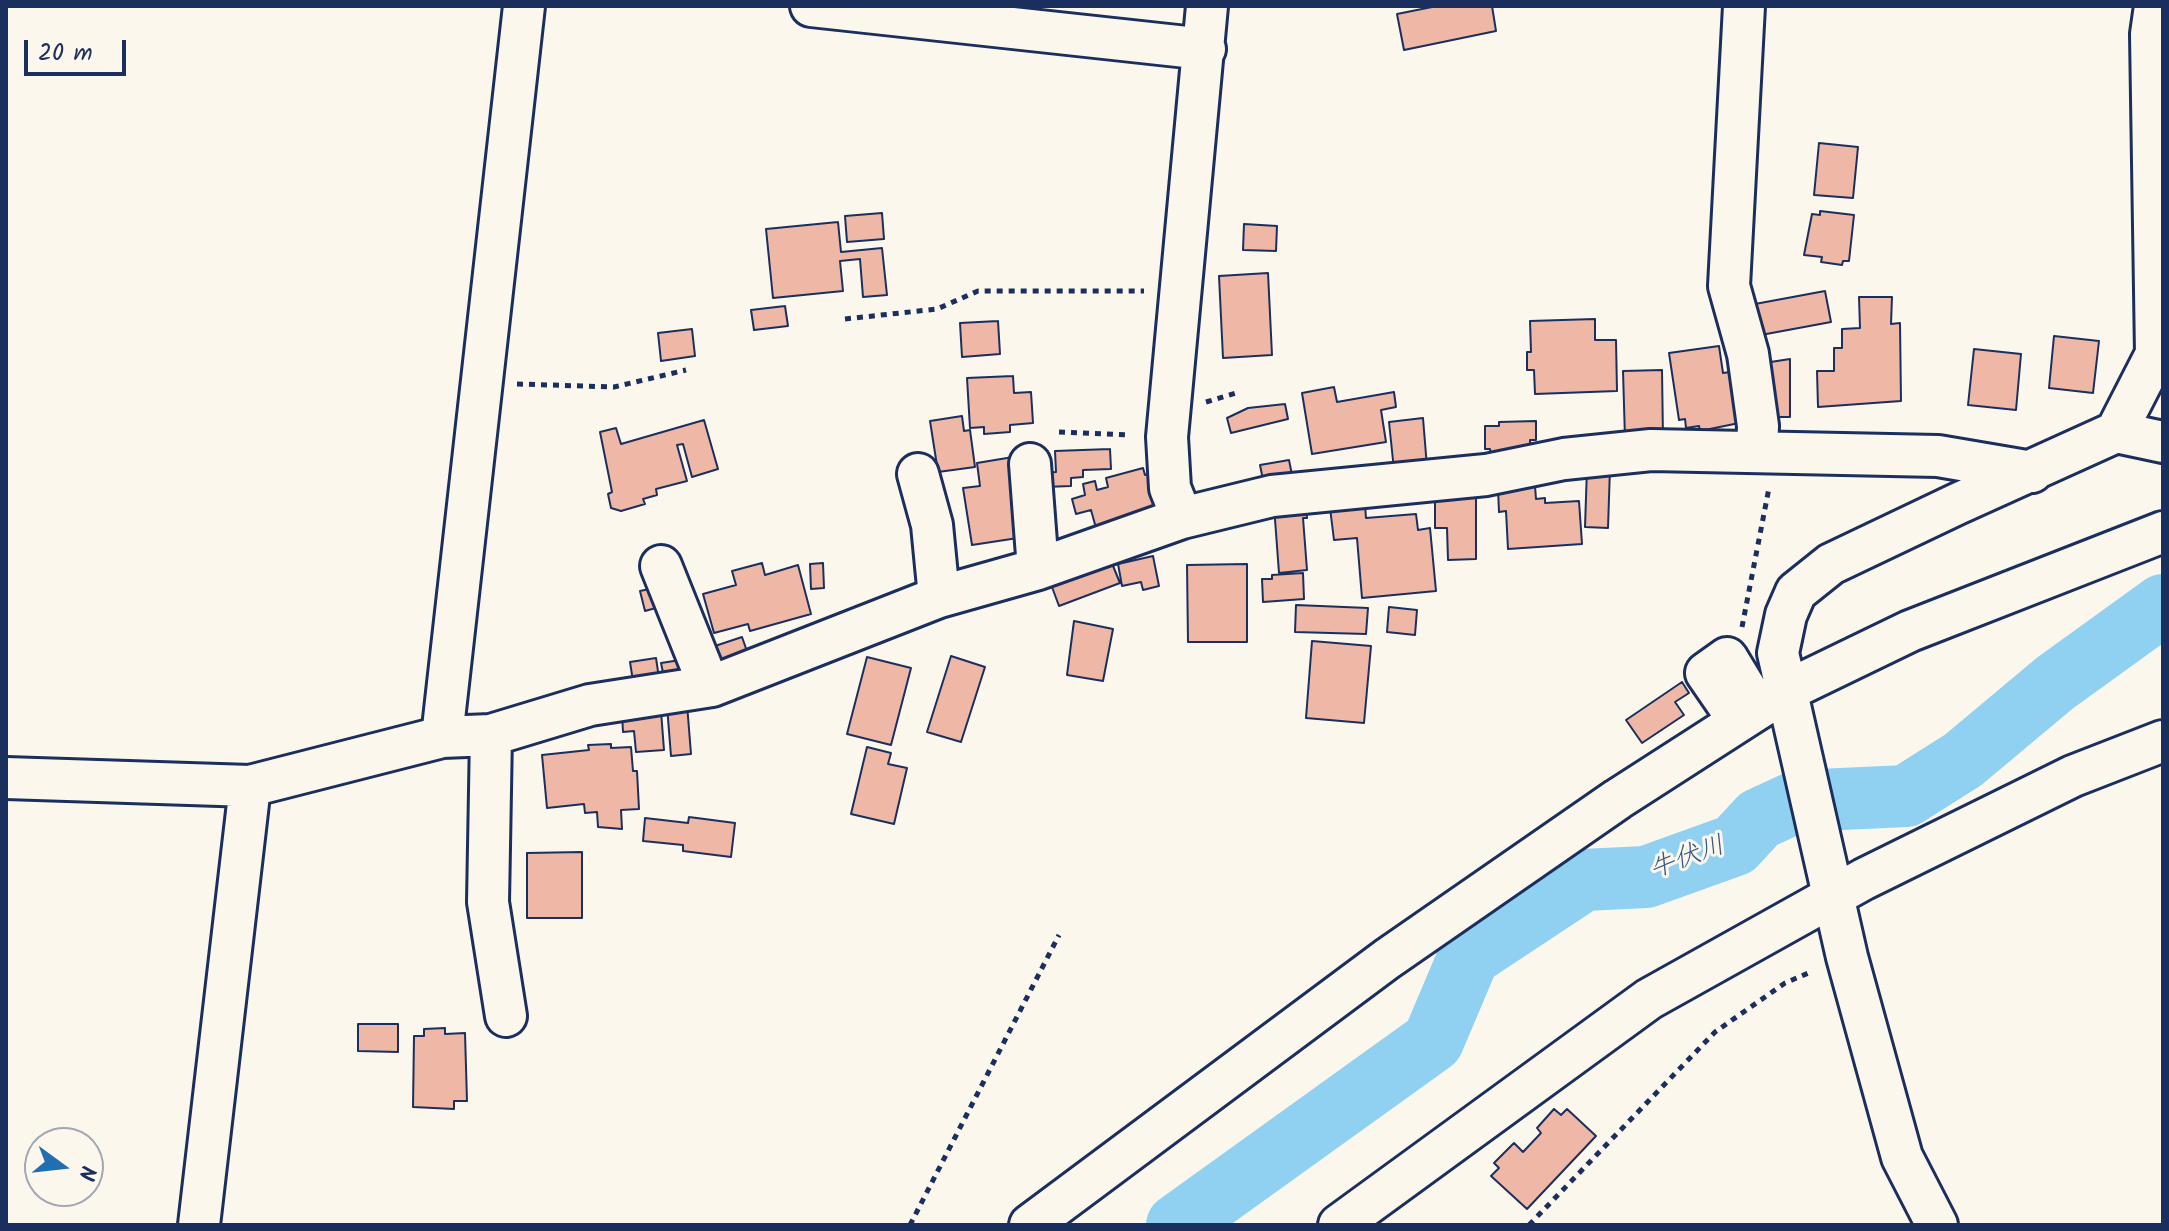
<!DOCTYPE html>
<meta charset="utf-8">
<style>
body{margin:0}
#map{position:relative;width:2169px;height:1231px;overflow:hidden;background:#fbf7ec;font-family:Kalam,sans-serif}
canvas{display:block}
.frame{position:absolute;inset:0;border:8px solid #1b2f5e;pointer-events:none}
.north{position:absolute;left:24px;top:1127px;width:80px;height:80px;box-sizing:border-box;background:#fbf7ec;border:2px solid #a1a7b3;border-radius:50%;rotate:105deg;font-size:22px;font-weight:700;line-height:32px;text-align:center;color:#1b2f5e}
.north::after{content:'';display:block;margin:auto;width:28px;height:36px;background:#1f6fb2;clip-path:polygon(50% 0,100% 100%,50% 72%,0 100%)}
.scale{position:absolute;left:24px;top:40px;width:102px;height:36px;box-sizing:border-box;border:4px solid #1b2f5e;border-top:0;padding-left:10px;font-size:24px;line-height:28px;white-space:nowrap;color:#1b2f5e;-webkit-text-stroke:6px #fbf7ec;paint-order:stroke}
</style>
<div id="map">
<canvas width="2169" height="1231"></canvas>
<div class="frame"></div>
<div class="north">N</div>
<div class="scale">20 m</div>
</div>
<script>
const context = document.querySelector('canvas').getContext('2d');
context.lineJoin = 'round';
function toPath(rows) {
  const path = new Path2D();
  for (const r of rows) {
    path.moveTo(r[0], r[1]);
    for (let i = 2; i < r.length; i += 2) path.lineTo(r[i], r[i + 1]);
  }
  return path;
}
function trace(path, color, width, dash) {
  context.strokeStyle = color;
  context.lineWidth = width;
  context.lineCap = dash ? 'butt' : 'round';
  context.setLineDash(dash || []);
  context.stroke(path);
}
function fillPath(path, color) {
  context.fillStyle = color;
  context.fill(path, 'evenodd');
}
function drawText(font, color, halo, rows, align = 'center') {
  context.font = font + ' Kalam,"Klee One",sans-serif';
  context.lineWidth = 6;
  context.setLineDash([]);
  context.textBaseline = 'middle';
  context.strokeStyle = halo;
  context.fillStyle = color;
  for (const [text, x, y, turn = 0] of rows) {
    context.save();
    context.translate(x, y);
    context.rotate((+turn || 0) * Math.PI / 180);
    context.textAlign = isNaN(turn) ? turn : align;
    if (halo) context.strokeText(text, 0, 0);
    context.fillText(text, 0, 0);
    context.restore();
  }
}
const river = toPath([
 [1177,1225,1433,1041,1469,956,1584,880,1646,877,1735,845,1759,819,1798,801,1906,796,1963,760,2055,683,2163,605]
]);
const building = toPath([
 [1437,6,1492,6,1496,31,1404,50,1397,14,1437,6],
 [1819,143,1858,147,1853,198,1814,195,1819,143],
 [1820,211,1854,215,1849,261,1843,261,1842,265,1821,262,1822,257,1804,255,1812,214,1820,215,1820,211],
 [882,213,884,239,847,242,845,216,882,213],
 [838,222,841,252,882,248,887,295,863,297,860,259,840,261,843,291,773,298,766,229,838,222],
 [1244,224,1277,226,1276,251,1243,250,1244,224],
 [1268,273,1272,355,1223,358,1219,276,1268,273],
 [1825,291,1831,322,1761,335,1755,304,1825,291],
 [1859,297,1892,297,1891,324,1900,323,1901,401,1818,407,1817,371,1834,371,1834,348,1842,348,1842,329,1860,328,1859,297],
 [785,306,788,326,754,330,751,310,785,306],
 [1595,319,1595,340,1616,340,1617,391,1535,394,1534,370,1527,370,1527,352,1531,352,1530,321,1595,319],
 [998,321,1000,354,962,357,960,323,998,321],
 [692,329,695,356,661,361,658,333,692,329],
 [2054,336,2099,341,2093,393,2049,388,2054,336],
 [1719,346,1723,373,1737,371,1744,422,1700,431,1699,426,1686,428,1685,419,1679,420,1669,353,1719,346],
 [1974,349,2021,354,2016,410,1968,405,1974,349],
 [1790,359,1790,417,1765,417,1764,363,1790,359],
 [1662,370,1663,438,1625,439,1623,371,1662,370],
 [1013,376,1014,393,1031,392,1033,423,1010,425,1010,432,984,434,984,427,970,428,967,378,1013,376],
 [1334,387,1337,402,1394,392,1396,407,1381,410,1386,442,1312,454,1302,393,1334,387],
 [1285,404,1288,419,1231,433,1227,418,1248,408,1285,404],
 [962,416,964,431,970,430,975,467,938,472,930,421,962,416],
 [1423,418,1427,467,1394,470,1389,422,1423,418],
 [704,420,718,469,692,477,683,444,677,445,687,481,656,489,657,495,643,499,645,504,621,511,611,508,608,494,612,492,600,432,616,428,621,444,704,420],
 [1536,421,1536,440,1530,440,1530,458,1491,459,1490,449,1485,449,1485,426,1499,426,1499,422,1536,421],
 [1110,449,1111,469,1083,470,1083,477,1071,478,1071,486,1044,487,1044,473,1056,472,1055,451,1110,449],
 [1019,456,1031,536,972,545,963,488,980,486,977,463,1019,456],
 [1289,460,1293,480,1264,485,1260,465,1289,460],
 [1143,468,1145,475,1149,474,1155,512,1096,528,1091,510,1076,514,1072,499,1085,495,1083,484,1095,481,1097,490,1108,487,1106,478,1143,468],
 [1587,468,1610,468,1608,528,1585,527,1587,468],
 [1535,486,1536,499,1545,498,1545,503,1579,501,1582,544,1508,549,1506,511,1499,512,1498,489,1535,486],
 [1476,492,1476,559,1448,560,1447,528,1435,528,1435,493,1476,492],
 [1306,504,1307,518,1303,518,1307,570,1279,573,1274,506,1306,504],
 [1365,505,1366,518,1416,514,1418,530,1430,528,1436,591,1362,598,1357,538,1334,540,1330,508,1365,505],
 [1109,556,1120,583,1059,606,1049,579,1109,556],
 [1153,556,1159,586,1143,590,1141,582,1122,586,1118,564,1153,556],
 [762,563,765,575,798,565,811,614,750,631,748,624,714,633,703,594,736,585,732,571,762,563],
 [823,563,824,588,811,589,810,564,823,563],
 [1247,564,1247,642,1188,642,1187,565,1247,564],
 [1303,573,1304,599,1263,602,1262,579,1272,579,1272,575,1303,573],
 [659,587,663,606,645,611,640,591,659,587],
 [1296,605,1368,608,1366,634,1295,632,1296,605],
 [1389,607,1417,610,1415,635,1387,632,1389,607],
 [1074,621,1113,629,1103,681,1067,675,1074,621],
 [742,637,749,657,712,670,706,649,742,637],
 [1312,641,1371,646,1364,723,1306,718,1312,641],
 [951,656,985,667,961,742,927,732,951,656],
 [867,657,911,668,891,745,847,734,867,657],
 [656,658,660,685,634,688,630,662,656,658],
 [687,659,690,678,665,682,661,663,687,659],
 [1682,682,1689,693,1675,702,1684,715,1642,743,1626,720,1682,682],
 [687,704,691,754,671,756,667,706,687,704],
 [661,711,664,750,636,752,634,731,623,732,622,714,661,711],
 [611,744,611,748,631,747,633,771,637,771,639,809,621,810,622,829,598,827,597,812,585,813,584,804,547,808,542,755,589,750,588,745,611,744],
 [867,747,891,753,888,764,907,768,894,824,851,814,867,747],
 [689,817,735,823,731,857,683,851,683,845,643,841,645,818,688,823,689,817],
 [582,852,582,918,527,918,527,853,582,852],
 [358,1024,398,1024,398,1052,358,1051,358,1024],
 [445,1028,445,1034,465,1033,467,1101,454,1101,454,1109,413,1107,414,1036,424,1036,424,1029,445,1028],
 [1554,1109,1561,1115,1567,1109,1596,1136,1527,1209,1491,1176,1499,1168,1494,1163,1514,1143,1523,1152,1541,1133,1537,1128,1554,1109]
]);
const path = toPath([
 [845,319,937,309,978,291,1144,291],
 [517,384,614,387,686,370],
 [1206,402,1236,393],
 [1059,432,1130,435],
 [1742,627,1769,488],
 [910,1225,1059,935],
 [1529,1225,1715,1032,1785,983,1813,971]
]);
const minor = toPath([
 [811,6,1205,49],
 [1744,6,1729,286,1748,354,1758,426,1757,451],
 [2116,432,2156,354,2151,34,2155,6],
 [1030,464,1038,569],
 [918,474,932,525,939,597],
 [1182,518,1170,488,1167,437,1207,6],
 [661,566,709,686],
 [1739,721,1706,673,1727,658,1758,709],
 [491,735,488,902,506,1016],
 [442,737,524,6],
 [6,778,250,786,442,737,491,735,590,705,712,686,939,597,1038,569,1182,518,1272,496,1486,475,1564,459,1651,450,1938,456,2032,472],
 [199,1225,250,786],
 [1030,1225,1387,959,1618,799,1786,691,1910,631,2163,532],
 [1339,1225,1649,999,1864,879,2073,776,2163,741],
 [1937,1225,1902,1157,1847,957,1778,653,1786,615,1796,592,1831,564,1957,504,2116,432,2163,442]
]);
const waterNames = [
 ["牛伏川",1688,860,-20]
];
trace(river, '#90d0f1', 62);
fillPath(building, '#efb7a6');
trace(building, '#1b2f5e', 2);
trace(minor, '#1b2f5e', 46);
trace(path, '#1b2f5e', 5, [6, 6]);
trace(minor, '#fbf7ec', 40);
drawText('italic 26px', '#385783', '#fbf7ec', waterNames);
</script>
